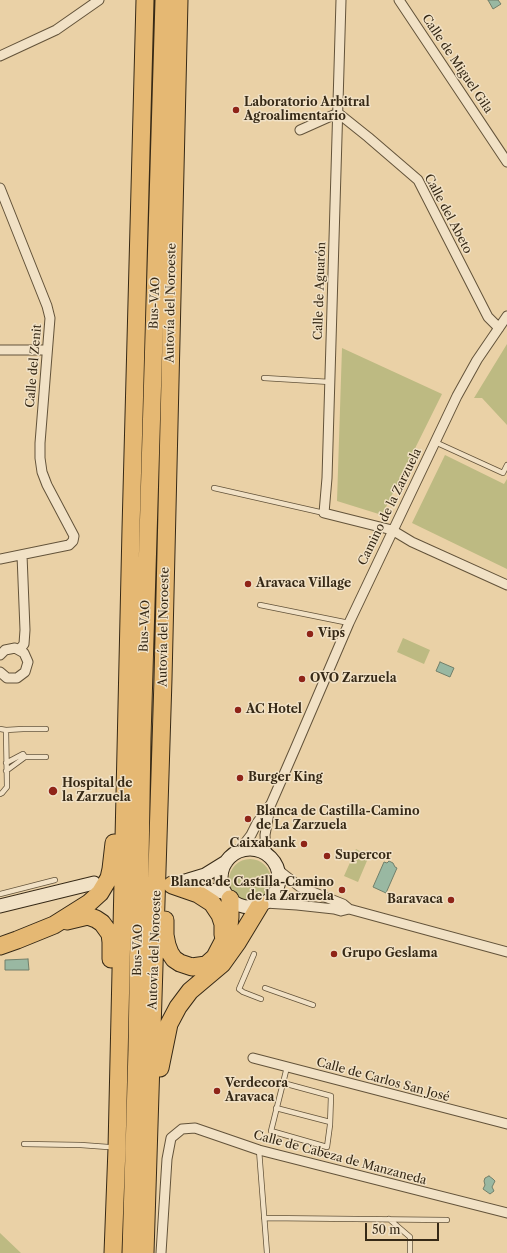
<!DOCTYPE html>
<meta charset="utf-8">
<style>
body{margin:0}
#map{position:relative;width:507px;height:1253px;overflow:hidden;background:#ead1a6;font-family:"Libre Caslon Text",serif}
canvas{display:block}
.scale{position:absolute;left:365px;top:1223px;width:74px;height:18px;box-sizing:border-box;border:2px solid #362916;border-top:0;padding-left:5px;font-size:12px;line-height:14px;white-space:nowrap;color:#362916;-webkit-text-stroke:3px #f1e1c5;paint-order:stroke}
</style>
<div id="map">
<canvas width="507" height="1253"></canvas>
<div class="scale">50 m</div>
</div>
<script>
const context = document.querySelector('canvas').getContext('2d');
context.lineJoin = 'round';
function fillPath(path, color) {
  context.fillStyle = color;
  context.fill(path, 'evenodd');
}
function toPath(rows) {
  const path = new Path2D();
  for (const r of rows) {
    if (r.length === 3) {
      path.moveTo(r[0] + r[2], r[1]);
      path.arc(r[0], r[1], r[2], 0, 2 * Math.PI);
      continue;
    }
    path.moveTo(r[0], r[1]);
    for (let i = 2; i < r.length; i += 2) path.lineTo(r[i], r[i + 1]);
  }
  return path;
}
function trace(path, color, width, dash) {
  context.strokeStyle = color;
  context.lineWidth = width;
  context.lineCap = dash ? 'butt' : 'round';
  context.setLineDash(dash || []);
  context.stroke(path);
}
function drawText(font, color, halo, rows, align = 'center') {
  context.font = font + ' "Libre Caslon Text",serif';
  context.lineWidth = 3;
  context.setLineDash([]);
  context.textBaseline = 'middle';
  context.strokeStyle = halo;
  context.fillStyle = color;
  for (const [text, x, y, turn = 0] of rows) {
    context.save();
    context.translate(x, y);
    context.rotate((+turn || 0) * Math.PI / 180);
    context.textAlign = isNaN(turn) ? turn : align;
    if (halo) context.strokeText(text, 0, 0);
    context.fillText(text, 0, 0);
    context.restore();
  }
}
const green = toPath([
 [507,344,507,425,482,398,474,398],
 [342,348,442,394,382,515,337,501],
 [445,455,504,484,507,479,507,569,412,523],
 [403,638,430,650,424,664,397,652],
 [356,849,369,856,358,882,344,876],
 [250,880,21],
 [0,1233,21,1253,0,1253]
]);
const water = toPath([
 [488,0,498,0,501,4,493,9,488,0],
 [440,662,454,668,450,677,436,671,440,662],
 [389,861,393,863,395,867,397,868,386,893,373,887,384,862,387,863,389,861],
 [28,959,29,970,5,970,5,960,28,959],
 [489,1176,493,1179,495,1181,492,1187,494,1191,490,1194,483,1189,485,1185,484,1181,485,1178,489,1176]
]);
const service = toPath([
 [264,378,330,382],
 [435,442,503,473,507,465],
 [214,488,324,513],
 [260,605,349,623],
 [0,729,6,730,7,787,2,793,0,794],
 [6,730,23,729,46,729],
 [6,763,23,754,25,757],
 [6,771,25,757,46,757],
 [0,894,55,880],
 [254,954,239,989,243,992,261,999],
 [265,988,313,1005],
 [283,1083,331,1096,330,1125,327,1147,271,1131,287,1067],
 [276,1108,330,1122],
 [24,1144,81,1145,108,1147],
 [259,1150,267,1253],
 [264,1218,447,1220],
 [389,1219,410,1237,410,1253]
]);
const minor = toPath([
 [341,0,327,478,324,513,392,530,412,542,507,585],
 [399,0,507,162],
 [0,56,56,30,99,0],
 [338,113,368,137,418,180,488,317,499,328],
 [300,130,338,113],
 [0,188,47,306,50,318,40,443,40,458,42,472,47,485,74,536,73,541,69,545,0,559],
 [0,350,47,350],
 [19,650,24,644,25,630,22,555],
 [0,655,5,650,15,648,24,653,28,662,25,672,17,678,7,678,0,672],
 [238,852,251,835,257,823,271,804,295,749,349,623,457,396,477,360,507,316],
 [266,854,265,835,270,807],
 [277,869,300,887,343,904,349,909,507,952],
 [265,903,297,905,334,909,341,911,349,909],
 [253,1058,507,1124],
 [161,1253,167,1159,171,1138,182,1129,195,1128,259,1150,507,1213]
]);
const secondary = toPath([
 [250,878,29],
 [172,885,205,875,226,862],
 [188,887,224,892],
 [0,906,94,883]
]);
const motorway = toPath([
 [172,885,198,894,212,903,220,915,223,924,223,935],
 [165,920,165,935,167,945,170,953,174,959,180,963,192,967,206,965,215,957,227,934,229,926,230,917,230,899],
 [67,921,88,916,96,919,102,923,110,934,111,942,111,959],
 [0,946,17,940,54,925,89,903,100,893,109,878,111,869,114,843],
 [160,1068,169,1024,178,1007,190,991,222,964,237,943,260,905],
 [113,1253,117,1148,131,529,145,0],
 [131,1253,137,1050,142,738,164,0],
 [145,1253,163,679,179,0]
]);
const markers = [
 [236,110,4,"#8f2418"],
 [248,584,4,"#8f2418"],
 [310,634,4,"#8f2418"],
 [302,679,4,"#8f2418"],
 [238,710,4,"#8f2418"],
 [240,778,4,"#8f2418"],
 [53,791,5,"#8f2418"],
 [248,819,4,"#8f2418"],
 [304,844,4,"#8f2418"],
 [327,856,4,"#8f2418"],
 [342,890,4,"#8f2418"],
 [451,900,4,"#8f2418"],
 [334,954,4,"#8f2418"],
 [217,1091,4,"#8f2418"]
];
const streetNames = [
 ["Calle de Miguel Gila",457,64,56],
 ["Calle del Abeto",448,214,62],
 ["Calle de Aguarón",320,291,-88],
 ["Bus-VAO",155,303,-88],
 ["Autovía del Noroeste",171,303,-89],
 ["Calle del Zenit",34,366,-85],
 ["Camino de la Zarzuela",390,507,-64],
 ["Bus-VAO",145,626,-88],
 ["Autovía del Noroeste",164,627,-89],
 ["Bus-VAO",138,950,-89],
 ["Autovía del Noroeste",155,950,-88],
 ["Calle de Carlos San José",383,1080,15],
 ["Calle de Cabeza de Manzaneda",340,1158,15]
];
const poiNames = [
 ["Laboratorio Arbitral",244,103],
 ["Agroalimentario",244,117],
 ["Aravaca Village",256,584],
 ["Vips",318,634],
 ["OVO Zarzuela",310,679],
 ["AC Hotel",246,710],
 ["Burger King",248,778],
 ["Hospital de",62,784],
 ["la Zarzuela",62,798],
 ["Blanca de Castilla-Camino",256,812],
 ["de La Zarzuela",256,826],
 ["Caixabank",296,844,"right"],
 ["Supercor",335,856],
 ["Blanca de Castilla-Camino",334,883,"right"],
 ["de la Zarzuela",334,897,"right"],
 ["Baravaca",443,900,"right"],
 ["Grupo Geslama",342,954],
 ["Verdecora",225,1084],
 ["Aravaca",225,1098]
];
fillPath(green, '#bdba82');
fillPath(water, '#99b8a2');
trace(water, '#717f6a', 1);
trace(service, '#63533a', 6);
trace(minor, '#63533a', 11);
trace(secondary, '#362916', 15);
trace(motorway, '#362916', 19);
trace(service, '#f1e1c5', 4.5);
trace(minor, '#f1e1c5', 9);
trace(secondary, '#f1e1c5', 13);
trace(motorway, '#e5b873', 17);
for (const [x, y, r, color] of markers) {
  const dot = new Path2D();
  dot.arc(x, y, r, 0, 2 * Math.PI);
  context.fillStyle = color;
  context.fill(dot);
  trace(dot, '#f1e1c5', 1.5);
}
drawText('12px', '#362916', '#f1e1c5', streetNames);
drawText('bold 12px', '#362916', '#f1e1c5', poiNames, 'left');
</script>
